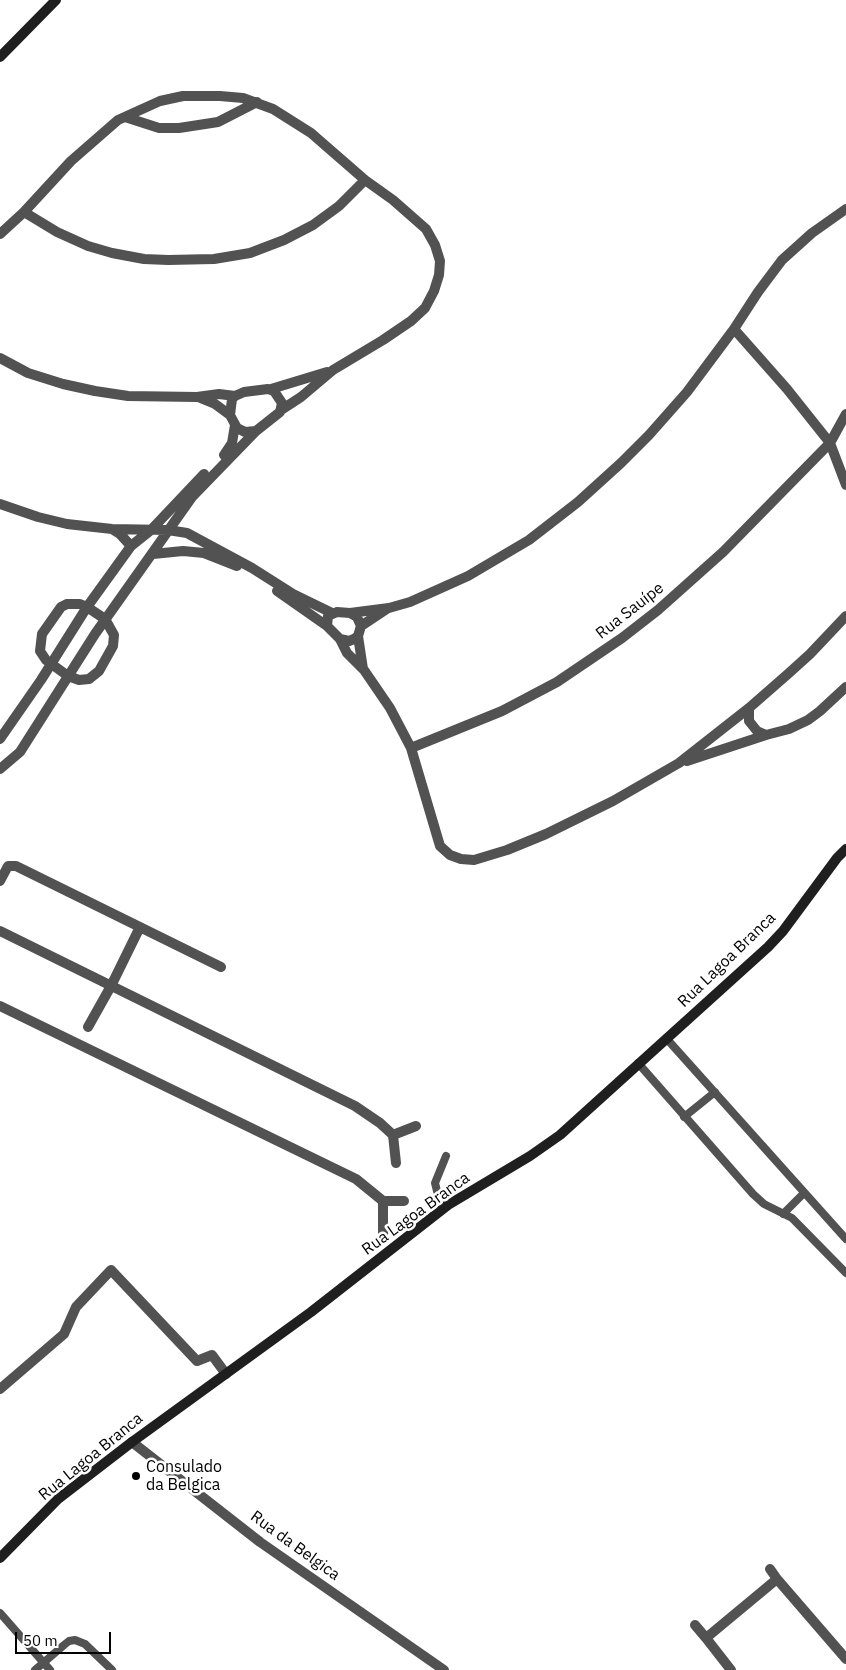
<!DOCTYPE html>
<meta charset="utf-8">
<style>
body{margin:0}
#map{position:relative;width:846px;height:1670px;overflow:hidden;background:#fff;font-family:"IBM Plex Sans",sans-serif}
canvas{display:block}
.scale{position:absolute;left:15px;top:1632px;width:96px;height:22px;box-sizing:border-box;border:2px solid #000;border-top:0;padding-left:6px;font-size:15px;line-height:18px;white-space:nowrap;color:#000;-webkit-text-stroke:4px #fff;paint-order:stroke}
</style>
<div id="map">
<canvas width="846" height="1670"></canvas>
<div class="scale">50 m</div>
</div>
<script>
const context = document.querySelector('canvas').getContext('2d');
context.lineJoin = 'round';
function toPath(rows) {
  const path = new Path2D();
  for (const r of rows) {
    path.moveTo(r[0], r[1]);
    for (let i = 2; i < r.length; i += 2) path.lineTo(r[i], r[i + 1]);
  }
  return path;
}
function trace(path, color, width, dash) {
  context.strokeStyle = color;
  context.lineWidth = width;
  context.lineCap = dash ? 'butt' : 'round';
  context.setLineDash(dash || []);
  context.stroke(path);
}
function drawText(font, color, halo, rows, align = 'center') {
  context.font = font + ' "IBM Plex Sans",sans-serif';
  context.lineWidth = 5;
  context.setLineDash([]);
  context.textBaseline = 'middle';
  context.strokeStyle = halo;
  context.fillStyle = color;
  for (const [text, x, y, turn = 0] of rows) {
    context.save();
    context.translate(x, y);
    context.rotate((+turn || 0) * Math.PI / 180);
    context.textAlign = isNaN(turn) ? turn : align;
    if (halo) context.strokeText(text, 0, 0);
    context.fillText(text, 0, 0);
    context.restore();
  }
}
const lane = toPath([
 [666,1038,846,1239],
 [638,1063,753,1194,764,1204,792,1218,846,1273],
 [684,1117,715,1092],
 [446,1156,435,1183,439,1199,448,1205],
 [783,1214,804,1193],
 [0,1613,50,1670],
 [35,1670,64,1645,69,1641,75,1640,85,1644,112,1670]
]);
const street = toPath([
 [125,117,159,128,179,128,218,122,257,102],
 [24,212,71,161,118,120,160,101,183,96,220,96,243,98,273,109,311,133,365,180],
 [0,234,24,212,57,232,88,246,112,253,144,259,168,260,214,259,250,253,284,240,313,225,339,206,365,180,393,200,426,229,435,245,440,261,439,275,434,291,425,308,411,321,383,340,333,370,301,397,281,410],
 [734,329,787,389,830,443,846,485],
 [0,358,28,373,63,384,95,391,128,396,197,397,219,394,235,396],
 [271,389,327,372],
 [198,397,215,404,230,415],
 [224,455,232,443,235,425],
 [0,504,38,517,67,524,112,529,168,530,187,533,252,568,293,594,332,613],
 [112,529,120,534,131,546],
 [153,554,183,551,204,553,237,566],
 [277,591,327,626],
 [67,604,80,604,87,607,105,619,114,635,113,646,99,671,89,679,79,680,68,676,46,660,40,651,42,634,61,607,67,604],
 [337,612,350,613,357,617,361,626,358,636,354,639,349,641,340,639,327,626,328,616,337,612],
 [350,613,389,608,410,602,468,576,529,540,578,502,621,463,649,435,687,392,734,329,758,292,782,260,812,233,846,209],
 [361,626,388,608],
 [358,636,363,669],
 [340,639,347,653,364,670,390,708,411,748,440,846,450,855,461,859,474,860,507,850,546,834,613,801,679,763,749,708,789,673,810,654,846,616],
 [749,708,749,721,757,731,766,735],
 [0,739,41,680,87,607,131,546,151,530,204,474],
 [411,748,502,711,557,682,622,638,658,610,723,552,830,443,846,414],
 [687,761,766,735,789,729,808,720,820,711,846,687],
 [0,769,20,752,95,634,192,497,256,431,280,412,282,403,274,391,268,389,244,392,235,396,232,399,230,415,237,428,245,432,256,431],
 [0,881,8,866,16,866,221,967],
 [0,931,355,1106,380,1123,393,1135,396,1163],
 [0,1006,356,1179,383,1201,404,1201],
 [88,1027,111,986,140,927],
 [393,1135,416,1126],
 [383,1201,383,1235],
 [0,1389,64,1334,76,1307,111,1270,197,1361,212,1355,226,1374],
 [132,1442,260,1542,444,1670],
 [770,1569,777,1579],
 [695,1625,706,1638],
 [731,1670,706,1638,777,1579,846,1659]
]);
const secondary = toPath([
 [0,57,56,0],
 [0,1558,58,1499,132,1442,311,1312,448,1205,530,1156,560,1135,768,947,783,931,837,858,846,849]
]);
const markers = [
 [136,1476,5,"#000"]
];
const streetNames = [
 ["Rua Sauípe",630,611,-38],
 ["Rua Lagoa Branca",727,960,-44],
 ["Rua Lagoa Branca",416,1214,-36],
 ["Rua Lagoa Branca",91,1457,-39],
 ["Rua da Belgica",295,1546,36]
];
const poiNames = [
 ["Consulado",146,1467],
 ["da Belgica",146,1485]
];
trace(lane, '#525252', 8);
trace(street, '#525252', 10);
trace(secondary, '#1f1f1f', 10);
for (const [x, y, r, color] of markers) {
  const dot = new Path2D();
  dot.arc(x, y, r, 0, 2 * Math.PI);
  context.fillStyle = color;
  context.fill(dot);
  trace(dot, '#fff', 2);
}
drawText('16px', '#000', '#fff', streetNames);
drawText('16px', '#000', '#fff', poiNames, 'left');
</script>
